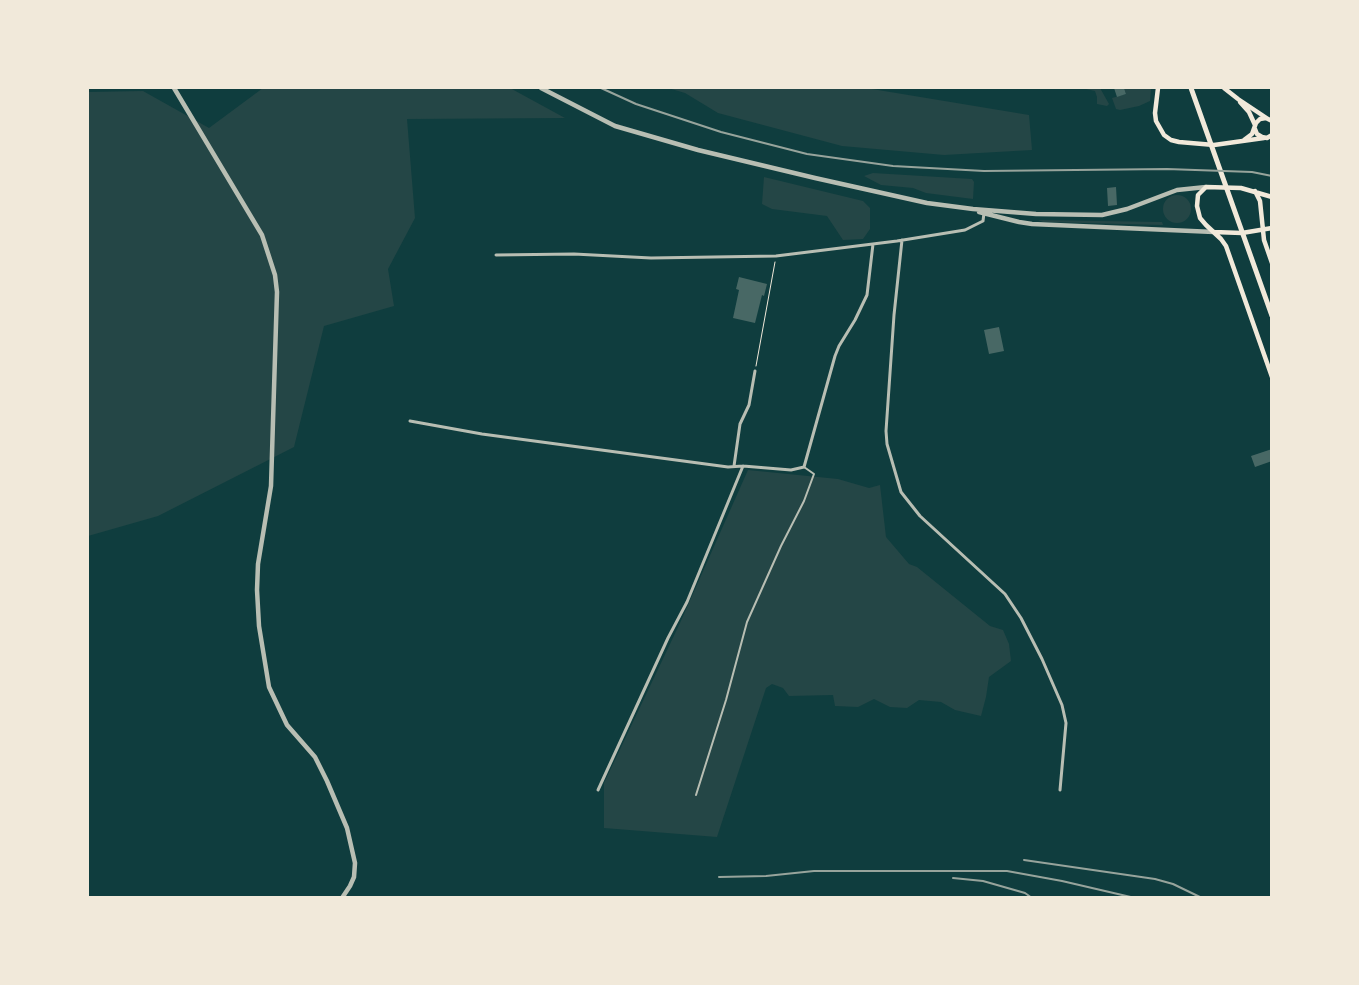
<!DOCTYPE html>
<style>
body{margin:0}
#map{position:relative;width:1359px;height:985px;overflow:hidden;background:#0f3d3e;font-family:"Alegreya Sans",sans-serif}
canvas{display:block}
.frame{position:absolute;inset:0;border:89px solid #f1e9da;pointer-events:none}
</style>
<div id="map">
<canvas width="1359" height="985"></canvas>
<div class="frame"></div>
</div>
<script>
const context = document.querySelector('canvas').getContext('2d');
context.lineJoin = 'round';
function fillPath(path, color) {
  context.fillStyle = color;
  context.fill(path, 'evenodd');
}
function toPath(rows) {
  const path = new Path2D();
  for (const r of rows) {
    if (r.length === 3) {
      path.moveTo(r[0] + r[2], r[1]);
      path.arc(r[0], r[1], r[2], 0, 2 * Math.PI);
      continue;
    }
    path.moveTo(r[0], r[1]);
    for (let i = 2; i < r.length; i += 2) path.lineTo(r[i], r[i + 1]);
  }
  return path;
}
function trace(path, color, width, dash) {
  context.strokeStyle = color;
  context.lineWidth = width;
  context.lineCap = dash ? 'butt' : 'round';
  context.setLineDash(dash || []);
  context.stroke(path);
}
const green = toPath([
 [263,88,510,88,565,118,407,119,415,218,388,269,394,306,324,326,294,447,158,516,88,536,88,92,143,91,209,128],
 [668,88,866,88,1029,115,1032,150,944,155,842,146,718,113,685,93],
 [1085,88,1100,88,1109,104,1107,106,1097,104,1097,97,1095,91,1086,89],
 [1124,88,1151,88,1150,101,1139,106,1120,110,1116,109,1112,98,1126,94],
 [873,173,972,179,974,182,973,199,926,193,913,188,881,185,864,176],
 [764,177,863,201,870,208,870,229,863,239,843,240,827,216,772,209,762,204],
 [1177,209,14],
 [1038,220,1162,222,1163,225,1043,222],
 [748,470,838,479,869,488,880,485,886,537,909,564,917,567,990,626,1003,630,1009,644,1011,661,989,677,986,697,981,716,955,710,941,702,919,700,907,708,890,707,874,699,858,707,835,706,833,695,789,696,783,688,772,684,766,688,717,837,604,828,604,783,680,623]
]);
const building = toPath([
 [1114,88,1124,88,1126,94,1117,97],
 [1116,187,1117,205,1108,206,1107,188],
 [739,277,767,284,764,296,762,295,755,323,733,318,739,290,736,289],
 [999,327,1004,351,989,354,984,330],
 [1272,449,1272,461,1255,467,1251,456]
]);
const path = toPath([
 [756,366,775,262]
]);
const service = toPath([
 [696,795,726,700,747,622,781,546,804,501,814,474,804,467]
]);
const minor = toPath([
 [902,240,894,315,886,431,887,444,901,492,920,516,1005,594,1021,618,1042,659,1062,705,1066,723,1060,790],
 [496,255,574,254,651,258,776,256,897,241,965,230,983,221,984,213],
 [410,421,482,434,728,467,743,466,791,470,804,467,835,356,839,346,855,320,867,295,873,244],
 [734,466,740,424,749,405,755,371],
 [598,790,668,638,687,602,743,466]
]);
const tertiary = toPath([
 [174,88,262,235,275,275,277,292,271,486,258,564,257,590,259,626,269,687,287,725,315,757,327,781,347,828,355,863,354,877,350,886,342,898],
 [541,88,615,126,698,150,815,178,927,203,973,209,1036,214,1102,215,1127,209,1177,190,1206,187],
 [979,212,1019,222,1032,224,1214,232]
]);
const secondary = toPath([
 [1158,88,1155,113,1156,121,1164,135,1171,140,1179,142,1214,145,1264,138],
 [1224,88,1238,99,1268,119],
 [1240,102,1249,112,1255,125],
 [1255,129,1257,134,1262,137,1267,138,1272,135],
 [1244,140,1252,134,1256,123,1260,119,1266,118,1272,121],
 [1255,191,1260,201,1264,240,1272,263],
 [1272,197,1241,188,1206,187,1198,195,1197,206,1200,218,1206,225,1221,239,1226,246,1272,377],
 [1214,232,1242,233,1272,228]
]);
const primary = toPath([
 [1191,88,1272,316]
]);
const rail = toPath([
 [601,88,636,104,721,132,807,154,893,166,984,171,1167,169,1252,172,1272,176],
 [1024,860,1155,879,1173,884,1202,898],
 [719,877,766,876,814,871,1007,871,1062,881,1135,898],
 [953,878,983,881,1025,893,1032,898]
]);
fillPath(green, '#244646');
fillPath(building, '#486865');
trace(path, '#f1e9da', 1);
trace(service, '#b8beb3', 2);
trace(minor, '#b8beb3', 3);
trace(tertiary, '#b8beb3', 4.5);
trace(secondary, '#f1e9da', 4.5);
trace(primary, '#f1e9da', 5);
trace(rail, '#97a49c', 2);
</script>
